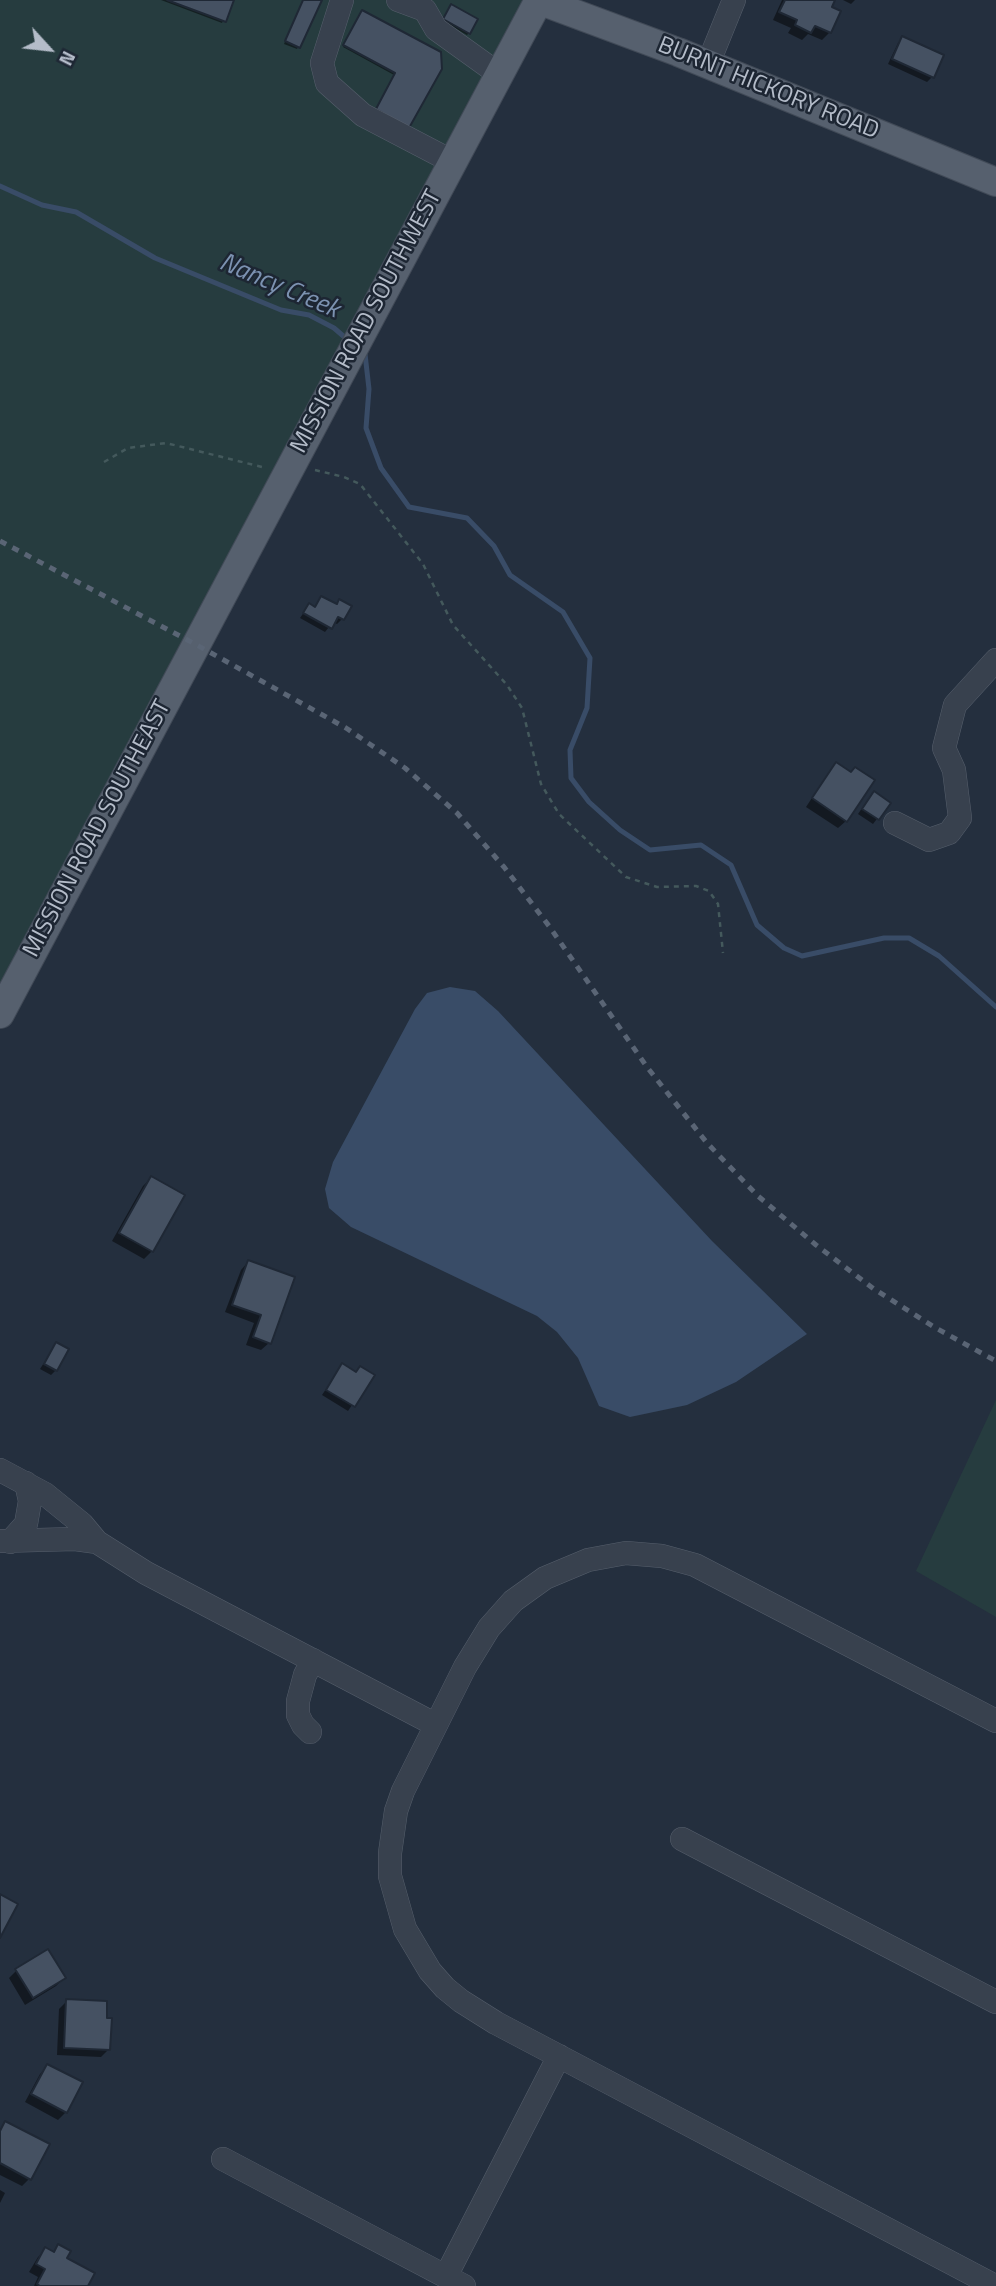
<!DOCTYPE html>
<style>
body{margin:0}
#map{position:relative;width:996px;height:2286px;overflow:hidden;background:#242f3e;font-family:"Titillium Web",sans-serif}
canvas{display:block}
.north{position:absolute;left:14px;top:14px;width:70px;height:70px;-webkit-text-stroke:5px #1d2633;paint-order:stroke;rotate:117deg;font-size:19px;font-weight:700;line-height:28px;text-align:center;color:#b4bcc9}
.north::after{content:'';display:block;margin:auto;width:24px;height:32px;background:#b4bcc9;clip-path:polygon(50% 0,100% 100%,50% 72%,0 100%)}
</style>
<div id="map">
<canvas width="996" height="2286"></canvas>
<div class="north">N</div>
</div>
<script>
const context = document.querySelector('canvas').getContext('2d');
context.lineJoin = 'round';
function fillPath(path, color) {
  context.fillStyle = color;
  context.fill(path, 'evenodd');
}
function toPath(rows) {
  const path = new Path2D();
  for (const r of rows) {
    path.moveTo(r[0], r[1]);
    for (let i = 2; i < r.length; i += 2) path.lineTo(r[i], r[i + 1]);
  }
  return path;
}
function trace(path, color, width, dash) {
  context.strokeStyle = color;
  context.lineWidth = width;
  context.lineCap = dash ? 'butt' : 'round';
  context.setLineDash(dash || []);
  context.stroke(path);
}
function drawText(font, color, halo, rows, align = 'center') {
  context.font = font + ' "Titillium Web",sans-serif';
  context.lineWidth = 5;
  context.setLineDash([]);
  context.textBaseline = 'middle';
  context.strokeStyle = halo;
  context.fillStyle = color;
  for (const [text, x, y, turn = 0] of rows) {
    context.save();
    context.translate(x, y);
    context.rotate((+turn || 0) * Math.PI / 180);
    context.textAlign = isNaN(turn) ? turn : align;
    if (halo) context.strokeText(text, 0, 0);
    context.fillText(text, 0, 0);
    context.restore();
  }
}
const green = toPath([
 [0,0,538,0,0,988],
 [996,1400,996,1617,916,1571]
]);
const water = toPath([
 [450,987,475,991,498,1011,712,1241,807,1334,736,1382,687,1405,630,1417,599,1406,578,1358,557,1332,537,1316,351,1227,329,1208,325,1189,333,1162,415,1009,427,993]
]);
const shadow = toPath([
 [161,0,232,0,222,23],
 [303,0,320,0,297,49,284,44],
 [782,0,833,0,829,7,830,32,822,40,808,34,802,40,788,33,791,28,773,20],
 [843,0,855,0,851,4],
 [450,8,469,33,467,35,442,21],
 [361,14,440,53,394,75,343,47],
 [903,39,942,56,932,77,927,82,888,64,898,43],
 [322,598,336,605,340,601,342,619,337,624,333,622,325,632,300,618,309,605,314,608],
 [836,765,846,821,838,828,806,807,829,772],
 [869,798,889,803,873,824,858,814],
 [151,1178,152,1251,144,1259,112,1241,143,1186],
 [248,1262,269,1343,261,1350,246,1345,254,1323,225,1312,241,1270],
 [56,1344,56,1370,51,1375,40,1369],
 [342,1365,355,1373,360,1368,372,1375,348,1411,322,1395],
 [16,1971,64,1978,56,1986,25,2005,9,1978],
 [67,2001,109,2049,101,2057,57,2055,59,2009],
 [48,2066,66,2112,58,2120,25,2102,40,2074],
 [6,2123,29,2179,22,2186,0,2175,0,2129],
 [0,2190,5,2193,0,2203],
 [59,2246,65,2259,86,2286,34,2286,38,2277,29,2272,38,2257,45,2250,52,2253]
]);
const stream = toPath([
 [0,186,42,205,76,212,155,258,281,310,309,315,334,328,349,341],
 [362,351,365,354,369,389,366,428,381,468,409,507,467,518,494,546,510,575,563,612,590,658,587,708,570,750,571,778,589,802,620,830,650,850,701,845,731,865,757,925,784,948,802,956,884,938,909,938,939,956,996,1007]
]);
const building = toPath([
 [167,0,234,0,226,22,167,0],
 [303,0,322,0,300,48,285,41,303,0],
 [785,0,835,0,832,7,841,11,831,33,815,26,811,33,795,25,797,20,779,12,785,0],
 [451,4,478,19,470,34,443,19,451,4],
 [362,10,441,52,442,69,409,128,376,109,395,73,343,45,362,10],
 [902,36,944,55,934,78,892,59,902,36],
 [321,596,337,604,339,599,352,606,344,620,338,617,332,629,303,613,309,603,315,607,321,596],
 [836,762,851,772,855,767,875,780,847,822,812,798,836,762],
 [874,791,891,803,879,820,862,809,874,791],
 [151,1176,185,1195,153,1252,119,1233,151,1176],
 [248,1260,295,1277,271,1344,253,1337,261,1315,232,1305,248,1260],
 [56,1342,69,1349,57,1371,44,1364,56,1342],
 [342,1363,356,1372,360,1366,375,1375,355,1407,326,1390,342,1363],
 [0,1894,18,1904,0,1938,0,1894],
 [48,1949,66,1978,33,1998,15,1969,48,1949],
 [66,1999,107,2001,107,2018,112,2018,110,2050,64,2048,66,1999],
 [47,2064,83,2082,67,2113,31,2094,47,2064],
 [5,2121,50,2144,31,2180,0,2163,0,2131,5,2121],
 [58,2244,71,2251,67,2258,95,2273,88,2286,40,2286,37,2284,45,2269,36,2264,45,2247,54,2252,58,2244]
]);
const path = toPath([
 [104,462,128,448,166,443,266,468],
 [315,470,344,477,360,484,423,564,453,625,507,685,522,708,541,784,559,814,626,877,657,887,696,886,709,891,718,904,723,953]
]);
const minor = toPath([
 [342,0,322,63,327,83,363,115,453,162],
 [398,0,425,10,436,29,500,75],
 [708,64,734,0],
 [895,823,929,840,949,833,960,818,954,770,944,748,955,705,996,660],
 [0,1470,45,1494,82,1524,97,1542,146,1573,436,1725],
 [0,1541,75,1539,97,1542],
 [10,1542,26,1524,30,1501,26,1483],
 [310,1732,303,1725,298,1715,298,1701,305,1675,313,1660],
 [682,1839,996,2002],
 [223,2159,464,2286],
 [446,2276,559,2056],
 [995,2286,496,2023,461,2001,445,1988,430,1971,405,1929,390,1876,390,1853,396,1811,403,1791,465,1667,489,1628,513,1601,545,1578,588,1560,626,1553,662,1556,695,1565,996,1721]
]);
const major = toPath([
 [538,0,678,52,996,182],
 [0,1014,539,0]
]);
const rail = toPath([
 [0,541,195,644,346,728,405,768,457,813,504,867,549,926,647,1067,707,1143,758,1196,816,1245,874,1289,934,1327,996,1361]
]);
const streetNames = [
 ["BURNT HICKORY ROAD",768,89,22],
 ["MISSION ROAD SOUTHWEST",367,322,-62],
 ["MISSION ROAD SOUTHEAST",98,829,-62]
];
const waterNames = [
 ["Nancy Creek",279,287,23]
];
fillPath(green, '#263c3f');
fillPath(water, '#394c67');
fillPath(shadow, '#0007');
trace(stream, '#394c67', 5);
fillPath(building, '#455162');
trace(building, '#1f2835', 2);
trace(minor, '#565f6c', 24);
trace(major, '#414a57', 30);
trace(path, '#44595c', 2.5, [5, 5]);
trace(minor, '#38414e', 23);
trace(major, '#56606e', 28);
trace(rail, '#5a6575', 5, [7, 7]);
drawText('24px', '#b4bcc9', '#1d2633', streetNames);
drawText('italic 26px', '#7c92b1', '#1d2633', waterNames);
</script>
